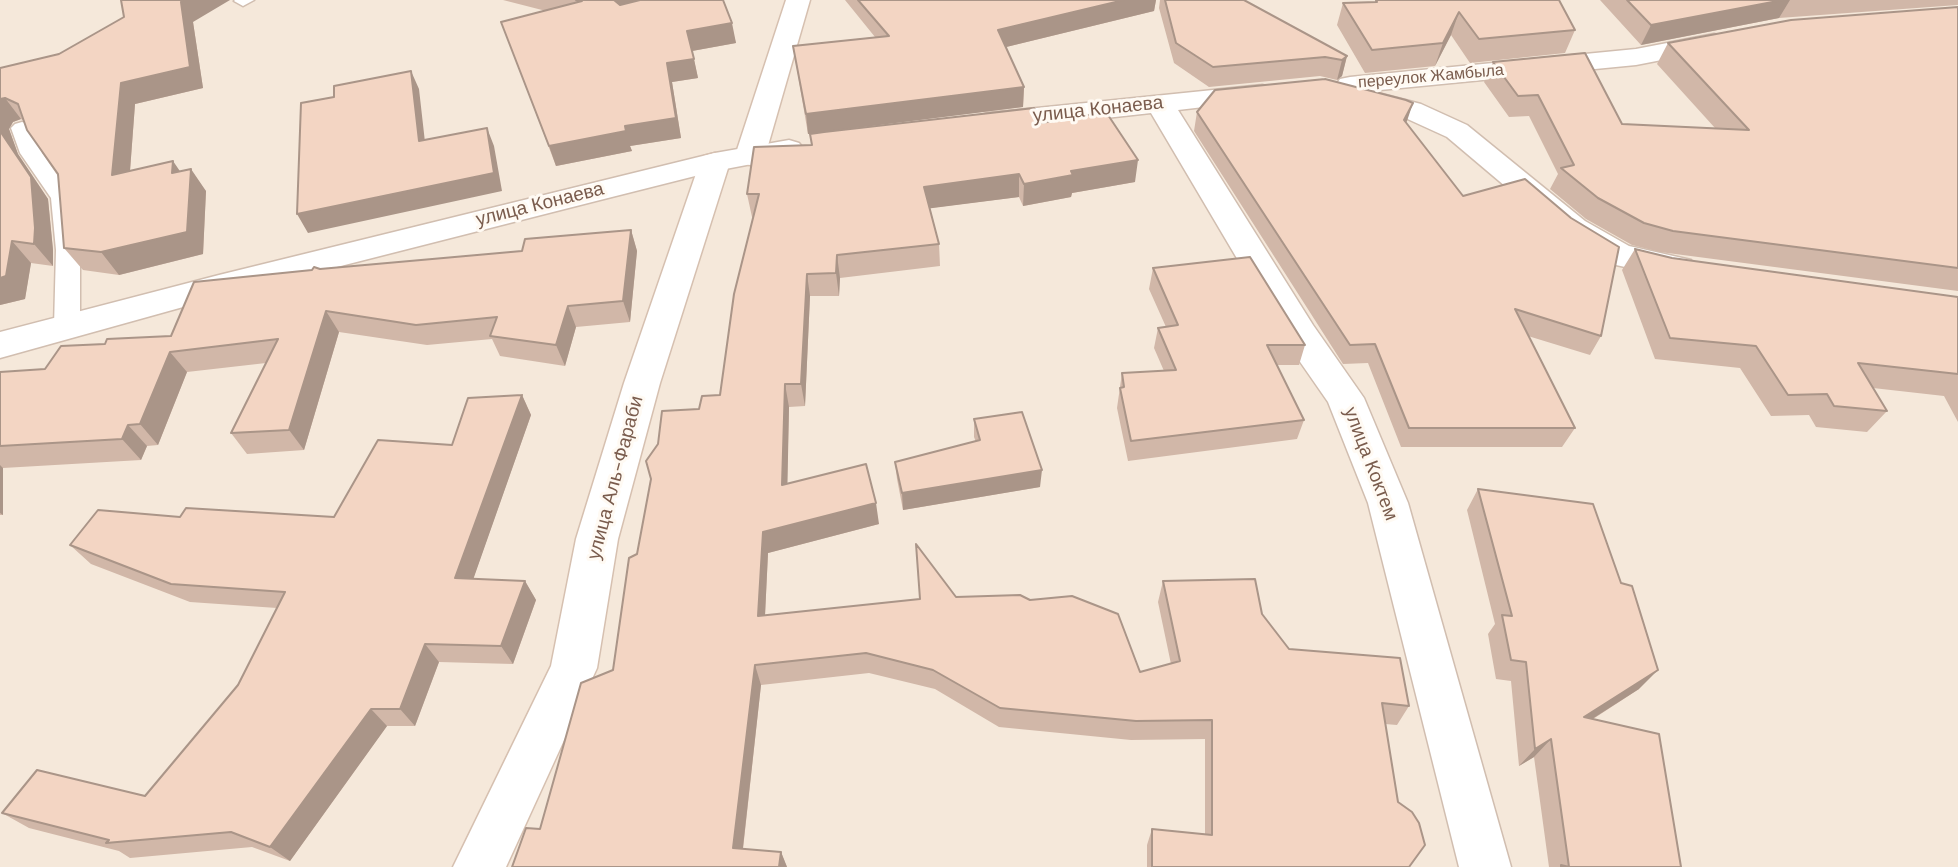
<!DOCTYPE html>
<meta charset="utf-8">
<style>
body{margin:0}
canvas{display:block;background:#fdf6ec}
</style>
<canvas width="1958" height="867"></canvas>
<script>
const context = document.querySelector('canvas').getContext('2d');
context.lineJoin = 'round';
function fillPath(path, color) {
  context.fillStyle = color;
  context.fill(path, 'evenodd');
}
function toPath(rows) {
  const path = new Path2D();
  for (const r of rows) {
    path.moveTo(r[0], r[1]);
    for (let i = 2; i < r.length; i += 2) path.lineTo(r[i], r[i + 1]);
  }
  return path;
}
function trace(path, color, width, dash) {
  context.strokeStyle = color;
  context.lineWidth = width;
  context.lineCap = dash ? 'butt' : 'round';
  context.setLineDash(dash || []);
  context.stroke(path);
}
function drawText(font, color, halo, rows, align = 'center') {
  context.font = font + ' "DM Sans",sans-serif';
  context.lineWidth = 6;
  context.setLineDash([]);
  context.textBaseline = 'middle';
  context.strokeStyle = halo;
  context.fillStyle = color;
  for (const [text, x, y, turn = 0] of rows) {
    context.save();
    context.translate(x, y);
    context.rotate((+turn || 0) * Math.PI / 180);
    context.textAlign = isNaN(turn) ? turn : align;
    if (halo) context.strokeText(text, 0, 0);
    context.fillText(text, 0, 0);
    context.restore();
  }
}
const residential = toPath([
 [0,0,1958,0,1958,867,0,867]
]);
const lane = toPath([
 [254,0,243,6,234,1,235,0,254,0],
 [22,122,29,124,33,128,42,153,73,198,80,250,80,327,76,333,67,336,58,333,54,327,56,250,51,198,20,153,11,128,15,124,22,122]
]);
const street = toPath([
 [1714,34,1723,36,1727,42,1723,48,1636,65,1370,91,1421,104,1467,125,1585,221,1629,246,1691,260,1696,268,1691,276,1679,279,1607,263,1563,235,1447,137,1401,116,1349,103,1345,97,1348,93,1340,91,1336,85,1340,79,1350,77,1636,49,1714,34],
 [1262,85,1272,87,1276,93,1272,99,1178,110,1313,325,1364,398,1408,503,1511,867,1459,867,1368,503,1328,402,1287,343,1151,113,988,131,978,128,974,122,978,116,988,113,1262,85],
 [789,140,799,143,804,149,799,155,715,171,600,200,219,297,0,358,0,332,219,275,715,153,789,140]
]);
const secondary = toPath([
 [786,0,810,0,765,156,761,162,750,165,739,162,735,156,786,0],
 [715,153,726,156,730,162,660,383,618,539,597,668,506,867,453,867,551,666,576,539,624,383,700,162,704,156,715,153]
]);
const wall = toPath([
 [503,0,723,0,736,43,692,51,698,78,672,82,681,138,630,146,632,151,556,166,501,22,546,11],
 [845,0,1156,0,1154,11,1006,47,1024,87,1023,107,828,131,1041,123,1135,182,1072,193,1071,197,1023,206,1019,197,930,208,939,244,940,266,840,278,839,296,810,296,805,406,789,407,787,483,879,524,768,553,765,615,956,597,1140,672,1171,664,1158,602,1163,581,1262,614,1289,649,1409,706,1397,725,1385,724,1409,867,1147,867,1147,845,1152,829,1205,834,1205,739,1131,740,999,727,935,689,869,673,761,685,743,849,781,852,787,867,512,867,540,829,613,670,637,554,699,409,720,395,753,217,752,217,747,194,811,145,823,132,808,134,793,46,875,37],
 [1160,0,1244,0,1347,56,1342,76,1337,80,1320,76,1209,87,1174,63,1159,8],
 [1375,0,1559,0,1575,30,1565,53,1470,63,1451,35,1435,66,1365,73,1337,25,1343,3,1375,2],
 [1600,0,1958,0,1958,5,1779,18,1641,45],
 [1958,7,1958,291,1660,252,1632,245,1586,219,1550,189,1558,174,1529,116,1509,117,1484,82,1493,62,1622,124,1715,128,1657,64,1668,43],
 [193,22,203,88,135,104,130,171,180,172,206,191,203,254,119,275,83,270,64,248,58,174,24,121,21,119,13,122,9,129,18,154,48,199,53,250,53,266,31,263,25,299,0,305,0,68],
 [1197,112,1406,123,1463,196,1601,336,1590,355,1528,336,1575,428,1562,447,1401,447,1368,363,1343,364,1194,131],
 [631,230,637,251,630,322,576,327,565,366,500,356,492,339,427,345,339,332,304,450,247,454,231,433,266,363,187,372,158,445,147,446,141,460,3,468,3,515,0,515,0,372,45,369,105,344,171,336,320,269,522,251],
 [1635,249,1672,258,1958,297,1958,422,1944,396,1873,388,1887,411,1867,432,1816,427,1809,415,1771,416,1740,368,1655,359,1622,270],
 [1153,268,1305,345,1299,365,1277,365,1304,420,1297,439,1128,461,1117,408,1122,373,1164,371,1154,348,1158,328,1166,327,1149,289],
 [522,395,531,415,473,579,525,581,536,600,513,664,439,662,415,726,387,726,290,861,252,847,130,858,119,851,29,828,2,813,145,796,238,685,277,608,190,602,91,564,70,545,180,517,334,517,452,445],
 [974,419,1040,487,903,510,897,479,895,462,976,442,974,437],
 [1478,489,1639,689,1593,719,1681,867,1549,867,1534,757,1519,766,1511,681,1496,679,1488,634,1495,624,1467,510]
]);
const shadedWall = toPath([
 [183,0,230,0,193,22,203,88,135,104,128,197,112,175,121,83,181,2],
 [611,0,657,0,619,9],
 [1124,0,1156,0,1154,11,998,49,998,30],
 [1783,0,1790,0,1779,18,1641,45,1651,25],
 [1459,12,1451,35,1435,66,1443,43],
 [732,23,736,43,692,51,687,31],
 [1347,56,1342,76,1337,80,1342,60],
 [694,59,698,78,672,82,681,138,630,146,632,151,556,166,549,146,667,63],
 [411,71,419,89,427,160,419,141],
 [1024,87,1023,107,808,134,806,114],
 [5,98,21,119,13,122,9,129,18,154,48,199,53,250,53,266,34,244,0,131,0,99],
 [1413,103,1407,121,1398,139,1404,120],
 [487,128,494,146,502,191,308,233,297,214],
 [1138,160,1135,182,1072,193,1071,197,1023,206,1024,184,1071,171],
 [173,161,188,183,172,173],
 [191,169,206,191,203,254,119,275,101,252],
 [1019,174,1019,197,925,209,924,187],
 [631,230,637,251,630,322,623,301],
 [12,241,31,263,25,299,0,305,0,278],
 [837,255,840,278,839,296,836,273],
 [807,274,810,296,805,406,801,384],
 [568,306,576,327,565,366,556,345],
 [326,311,339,332,304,450,289,430],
 [170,352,187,372,158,445,140,424],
 [785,384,789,407,787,506,782,485],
 [522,395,531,415,467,597,455,578],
 [128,425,147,446,141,460,122,439],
 [0,465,3,468,3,515,0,513],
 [1042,470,1040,487,903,510,902,493],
 [876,503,879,524,768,553,764,636,758,616,763,532],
 [525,581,536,600,513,664,501,646],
 [425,644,439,662,415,726,400,709],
 [755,665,761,685,741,865,733,848],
 [1658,670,1639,689,1567,735,1584,717],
 [371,709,387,726,290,861,270,847],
 [1551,739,1534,757,1519,766,1535,749],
 [781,852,787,867,779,867]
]);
const building = toPath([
 [121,0,183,0,181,2,190,67,121,83,112,175,173,161,172,173,191,169,187,232,101,252,64,248,58,174,27,130,18,104,5,98,0,99,0,68,59,54,124,17,121,0],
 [576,0,614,0,620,5,640,0,723,0,732,23,687,31,694,59,667,63,676,118,625,126,626,131,549,146,501,22,582,1,576,0],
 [858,0,1124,0,998,30,1024,87,806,114,793,46,889,36,858,0],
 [1165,0,1244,0,1347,56,1342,60,1325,57,1213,67,1176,43,1165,0],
 [1376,0,1559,0,1575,30,1479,39,1459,12,1443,43,1372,50,1343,3,1377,2,1376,0],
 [1627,0,1783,0,1651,25,1627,0],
 [1958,7,1958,268,1673,231,1644,223,1598,198,1561,168,1574,165,1538,95,1518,96,1493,62,1585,53,1622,124,1749,130,1668,43,1791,20,1958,7],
 [411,71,419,141,487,128,494,173,297,214,301,103,334,97,334,86,411,71],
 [1325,79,1406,100,1413,103,1404,120,1463,196,1525,179,1571,218,1619,247,1601,336,1515,309,1575,428,1409,428,1375,344,1350,345,1197,112,1215,90,1325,79],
 [1034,108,1041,123,1106,112,1138,160,1071,171,1073,175,1024,184,1019,174,924,187,939,244,837,255,836,273,807,274,801,384,785,384,782,485,866,464,876,503,763,532,758,616,920,599,916,544,956,597,1020,595,1030,600,1072,596,1118,614,1140,672,1180,661,1163,581,1255,579,1262,614,1289,649,1400,658,1409,706,1382,703,1398,802,1412,812,1419,823,1425,845,1409,867,1152,867,1152,829,1212,835,1212,720,1136,721,1000,708,933,670,866,653,755,665,733,848,781,852,779,867,512,867,526,828,540,829,581,683,613,670,629,558,637,554,651,479,646,461,658,444,662,411,699,409,702,396,720,395,734,294,759,194,747,194,754,147,812,145,810,134,824,132,1034,108],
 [0,131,31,177,35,228,34,244,12,241,6,276,0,278,0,131],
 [631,230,623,301,568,306,556,345,490,336,497,317,416,325,326,311,289,430,231,433,278,339,170,352,140,424,128,425,122,439,0,446,0,372,45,369,61,346,105,344,107,339,171,336,194,282,312,270,314,267,320,269,522,251,525,239,631,230],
 [1635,249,1672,258,1958,297,1958,374,1858,363,1887,411,1834,406,1827,394,1788,395,1756,346,1670,338,1635,249],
 [1250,257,1305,345,1267,345,1304,420,1131,441,1120,388,1124,387,1122,373,1176,370,1158,328,1178,325,1153,268,1250,257],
 [522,395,455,578,525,581,501,646,425,644,400,709,371,709,270,847,231,832,106,843,109,840,2,813,37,770,145,796,238,685,285,592,171,584,70,545,98,510,180,517,186,508,334,517,378,440,452,445,468,398,522,395],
 [1022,412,1042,470,902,493,895,462,980,440,974,419,1022,412],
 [1478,489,1593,504,1621,583,1632,586,1658,670,1584,717,1659,734,1681,867,1561,867,1561,865,1569,867,1551,739,1535,749,1526,662,1511,660,1502,615,1512,616,1478,489]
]);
const farStreetnames = [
 ["переулок Жамбыла",1431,77,-5]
];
const streetNames = [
 ["улица Конаева",1098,110,-6],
 ["улица Конаева",540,205,-14],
 ["улица Коктем",1370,464,69],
 ["улица Аль-Фараби",616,478,-75]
];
fillPath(residential, '#f5e8da');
trace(lane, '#d1beb0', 3);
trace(street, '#d1beb0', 3);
trace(secondary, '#d6c0b0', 3);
fillPath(lane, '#fff');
fillPath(street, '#fff');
fillPath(secondary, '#fff');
fillPath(wall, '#d1b7a8');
fillPath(shadedWall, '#aa9588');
fillPath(building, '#f3d5c3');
trace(building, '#aa9588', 2);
drawText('16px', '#7a5c4d', '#fffaf3', farStreetnames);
drawText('19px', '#7a5c4d', '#fffaf3', streetNames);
</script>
